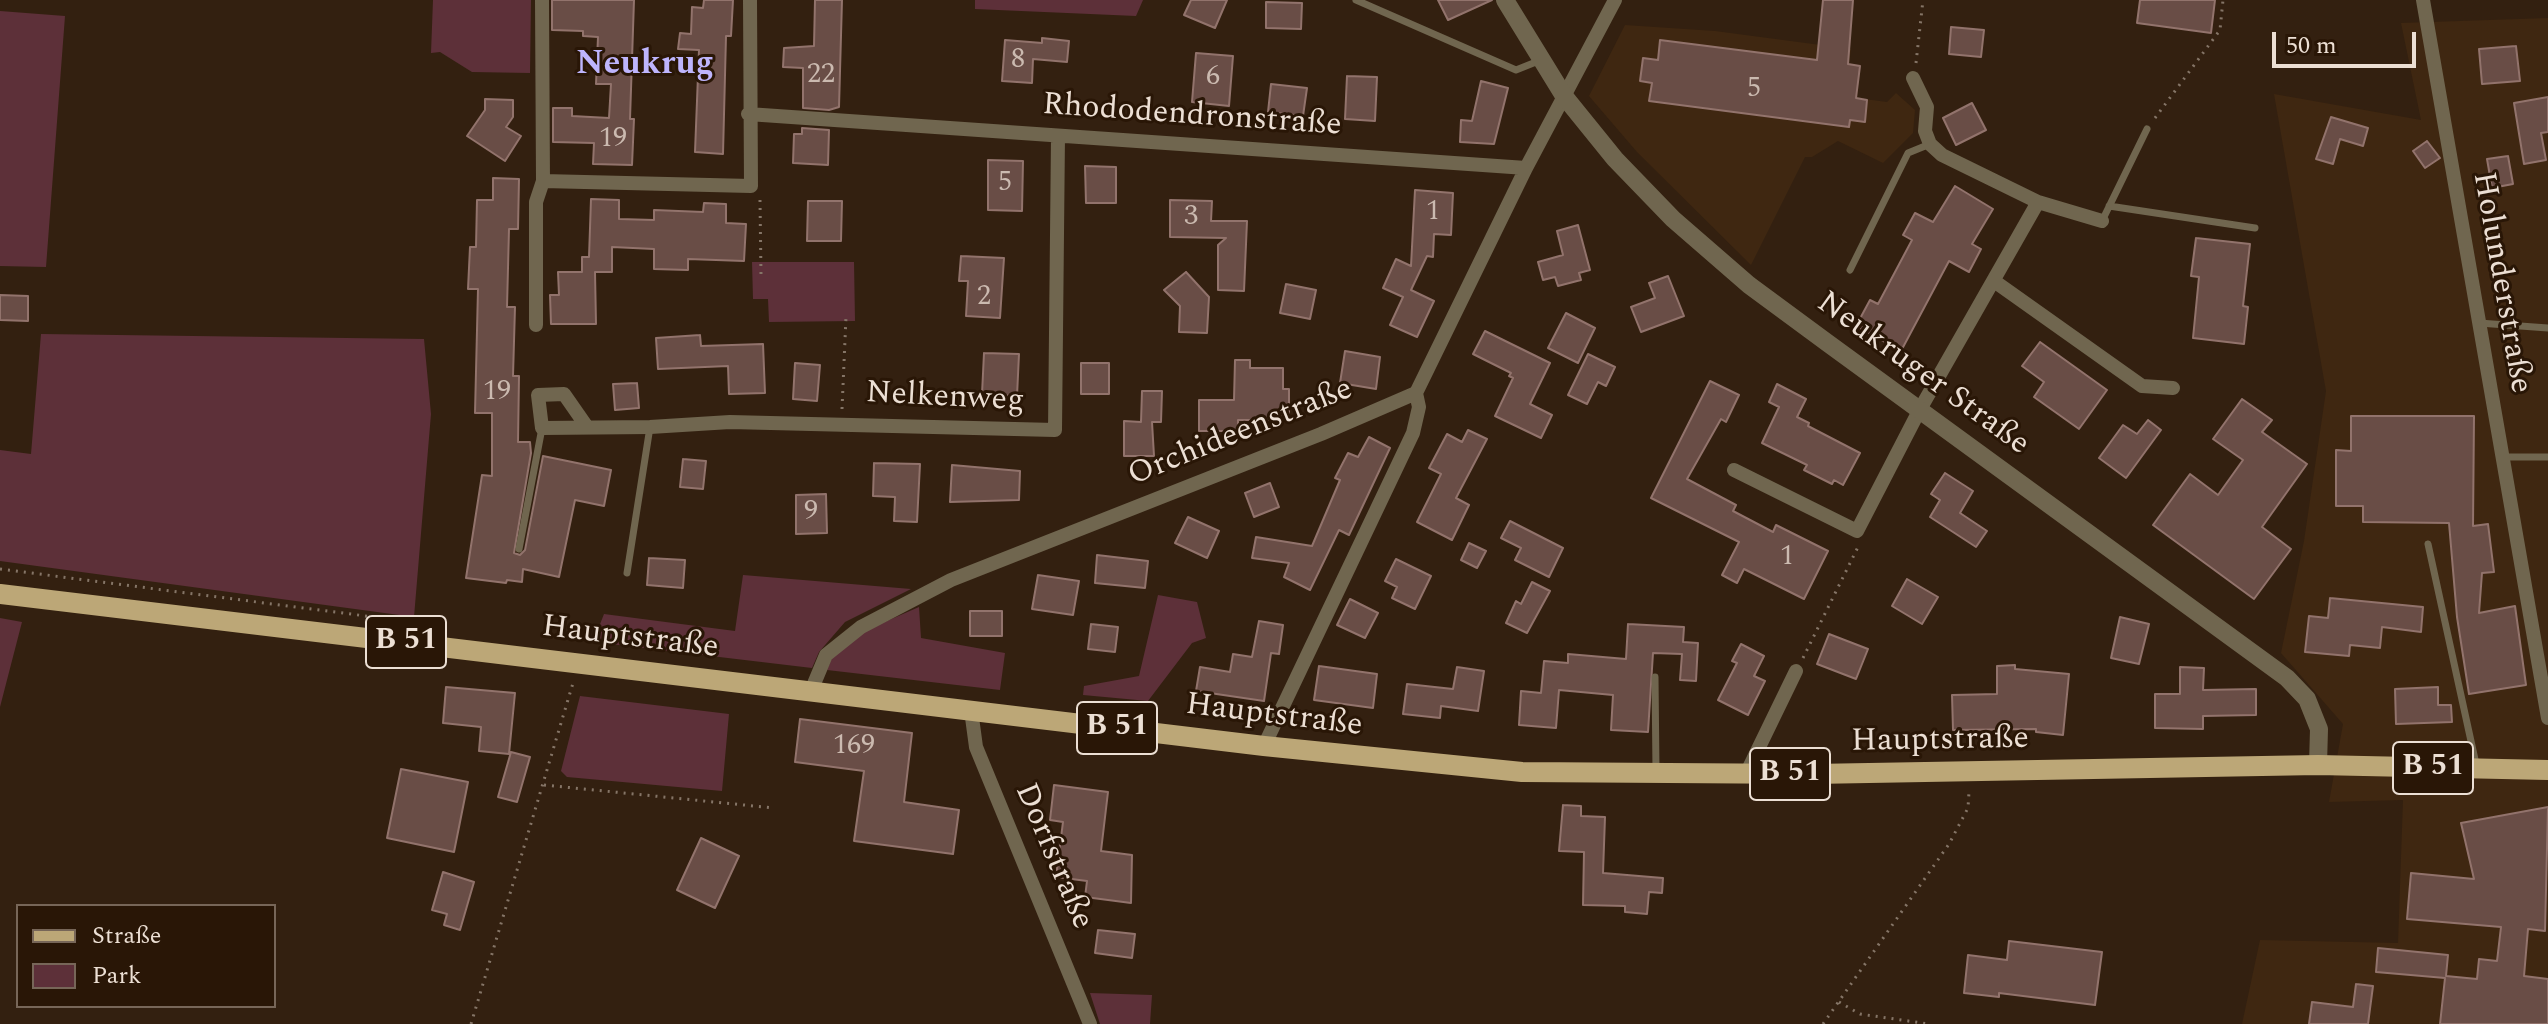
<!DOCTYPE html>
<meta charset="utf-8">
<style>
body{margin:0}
#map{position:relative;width:2548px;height:1024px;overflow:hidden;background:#332010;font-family:Spectral,serif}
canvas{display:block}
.legend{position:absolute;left:16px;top:904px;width:260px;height:104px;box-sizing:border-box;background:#291606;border:2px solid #776658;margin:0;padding:10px 14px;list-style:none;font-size:24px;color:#ecdfd4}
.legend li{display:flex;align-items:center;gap:16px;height:40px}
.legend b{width:40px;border:2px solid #776658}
.scale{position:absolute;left:2272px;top:32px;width:144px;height:36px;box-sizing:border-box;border:4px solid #ecdfd4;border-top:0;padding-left:10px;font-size:24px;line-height:28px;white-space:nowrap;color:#ecdfd4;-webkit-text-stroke:6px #291606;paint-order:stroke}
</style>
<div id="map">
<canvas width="2548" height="1024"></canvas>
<ul class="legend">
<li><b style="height:10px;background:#bca777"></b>Straße</li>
<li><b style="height:22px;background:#5d3039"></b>Park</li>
</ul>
<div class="scale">50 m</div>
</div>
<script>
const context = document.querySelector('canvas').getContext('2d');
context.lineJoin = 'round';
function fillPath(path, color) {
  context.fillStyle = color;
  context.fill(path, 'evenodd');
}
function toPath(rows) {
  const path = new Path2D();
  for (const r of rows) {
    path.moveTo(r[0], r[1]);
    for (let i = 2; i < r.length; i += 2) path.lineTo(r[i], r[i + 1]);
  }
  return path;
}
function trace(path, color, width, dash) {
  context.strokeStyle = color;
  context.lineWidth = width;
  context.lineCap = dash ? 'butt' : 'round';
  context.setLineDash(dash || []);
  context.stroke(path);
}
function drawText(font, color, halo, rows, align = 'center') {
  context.font = font + ' Spectral,serif';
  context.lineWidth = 6;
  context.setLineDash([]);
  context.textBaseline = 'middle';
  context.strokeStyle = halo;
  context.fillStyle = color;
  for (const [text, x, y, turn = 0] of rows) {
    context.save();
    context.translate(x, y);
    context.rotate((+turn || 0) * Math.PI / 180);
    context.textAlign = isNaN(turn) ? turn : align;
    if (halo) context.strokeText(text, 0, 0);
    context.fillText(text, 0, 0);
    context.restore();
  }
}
const built = toPath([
 [2548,18,2548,1024,2242,1024,2260,940,2398,943,2403,800,2329,802,2343,724,2281,653,2304,541,2326,391,2274,94,2421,120,2401,23],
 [1625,25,1715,31,1851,49,1849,64,1860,66,1857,98,1887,102,1896,93,1915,110,1913,133,1883,163,1838,141,1812,157,1805,157,1751,265,1637,152,1589,96]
]);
const green = toPath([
 [433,0,531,0,530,73,472,72,440,52,431,53],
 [975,0,1143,0,1136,16,975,9],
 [0,11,65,16,46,267,0,266],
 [752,262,854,262,855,321,769,322,768,299,753,299],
 [41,334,424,339,431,414,414,617,0,561,0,450,31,454],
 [743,575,911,589,845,622,819,652,812,668,593,642,604,614,735,631],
 [1158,595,1197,602,1206,638,1192,643,1148,701,1083,695,1084,686,1139,676],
 [919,607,921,638,1005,653,1000,690,827,670,832,658,866,630],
 [0,618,22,622,0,707],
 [580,696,729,714,722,791,567,777,561,771],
 [1090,993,1152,995,1150,1024,1100,1024]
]);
const building = toPath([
 [552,0,634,0,630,119,634,119,632,165,593,164,594,143,553,142,553,108,572,108,572,116,609,118,611,84,596,84,598,37,583,36,583,31,552,30,552,0],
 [704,0,733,0,731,36,726,36,723,154,695,152,699,50,678,49,680,33,691,34,692,7,703,8,704,0],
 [815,0,842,0,839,107,829,110,803,108,803,68,783,67,784,48,814,46,815,0],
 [1191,0,1227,0,1215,28,1184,15,1191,0],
 [1438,0,1492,0,1448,20,1438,0],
 [1823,0,1853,0,1848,64,1860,66,1856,98,1867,100,1865,122,1850,120,1849,127,1649,101,1652,83,1640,81,1643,58,1658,60,1660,40,1817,60,1823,0],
 [2140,0,2215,0,2211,33,2137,23,2140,0],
 [1266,2,1302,3,1301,29,1266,28,1266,2],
 [1951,27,1984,30,1981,57,1949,54,1951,27],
 [1042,38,1069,41,1067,62,1033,59,1032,83,1002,81,1005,40,1042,43,1042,38],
 [2516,46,2520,81,2482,84,2479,49,2516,46],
 [1196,53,1233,56,1229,106,1192,102,1196,53],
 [1347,76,1377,77,1375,121,1345,119,1347,76],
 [1481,81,1508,88,1494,144,1460,142,1461,120,1472,121,1481,81],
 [1271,84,1307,88,1303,116,1268,112,1271,84],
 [2548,97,2548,132,2541,133,2546,160,2524,164,2514,103,2548,97],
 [485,99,513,100,513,117,506,127,521,136,505,161,467,136,485,110,485,99],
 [1972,103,1986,130,1956,145,1943,118,1972,103],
 [2331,117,2368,128,2363,146,2340,139,2333,164,2316,159,2331,117],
 [802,128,829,130,828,165,793,163,794,134,802,134,802,128],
 [2427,141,2440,158,2425,168,2413,151,2427,141],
 [2508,156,2513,184,2492,188,2487,159,2508,156],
 [988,160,1023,161,1022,211,988,210,988,160],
 [1085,166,1116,167,1116,203,1086,203,1085,166],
 [493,178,519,179,518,229,509,229,507,307,515,307,513,376,519,376,518,442,530,442,531,453,514,553,520,555,525,550,543,456,611,470,604,506,575,500,559,577,523,569,522,582,507,580,506,583,466,578,482,475,492,476,492,413,475,413,478,289,468,289,470,247,476,247,477,200,493,200,493,178],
 [1955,186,1993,209,1972,244,1981,249,1969,272,1949,261,1901,351,1856,326,1870,300,1878,304,1912,240,1903,235,1915,213,1933,222,1955,186],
 [1415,190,1453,193,1451,235,1434,234,1433,257,1427,256,1411,290,1434,301,1417,337,1390,325,1403,297,1383,288,1396,259,1411,266,1415,190],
 [591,199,619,200,619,219,654,220,654,210,703,212,704,203,726,204,726,223,746,224,744,261,688,259,688,270,654,269,654,249,612,247,612,272,595,272,596,324,551,324,550,295,559,295,558,272,582,272,582,257,589,257,591,199],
 [1170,200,1212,201,1211,221,1247,221,1244,291,1218,290,1218,245,1226,238,1170,237,1170,200],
 [808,201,842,201,841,241,807,241,808,201],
 [1578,225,1590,270,1579,273,1581,280,1558,286,1555,277,1543,280,1538,262,1563,255,1557,231,1578,225],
 [2196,238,2250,244,2243,306,2248,307,2244,344,2193,338,2199,277,2191,276,2196,238],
 [961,256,1004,258,1000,318,966,316,968,281,959,281,961,256],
 [1186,272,1209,297,1207,333,1179,332,1180,306,1164,290,1186,272],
 [1668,276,1684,316,1641,332,1631,307,1655,298,1649,283,1668,276],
 [1286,284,1316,290,1310,319,1280,313,1286,284],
 [0,295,28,296,28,321,0,320,0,295],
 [1566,313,1595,328,1578,363,1548,348,1566,313],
 [1485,331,1550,363,1530,404,1552,415,1541,438,1495,416,1513,378,1509,376,1511,373,1473,354,1485,331],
 [700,335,701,346,763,344,765,393,729,394,728,366,658,369,656,338,700,335],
 [2040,342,2107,390,2079,429,2034,397,2044,382,2022,366,2040,342],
 [1345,351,1380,357,1376,389,1340,383,1345,351],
 [984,353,1019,354,1017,396,982,394,984,353],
 [1588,354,1615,367,1606,386,1598,382,1587,404,1568,395,1588,354],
 [1235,360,1250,360,1250,368,1283,368,1283,389,1289,389,1289,420,1238,420,1238,431,1199,431,1199,400,1234,400,1235,360],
 [795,363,820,365,817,401,793,399,795,363],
 [1081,363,1109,363,1109,394,1081,394,1081,363],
 [1710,381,1739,395,1726,422,1721,419,1687,479,1736,505,1733,511,1773,532,1776,525,1828,551,1804,599,1744,569,1737,583,1722,575,1739,542,1651,498,1710,381],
 [637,383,639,408,615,410,613,384,637,383],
 [1777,384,1806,399,1797,417,1809,423,1808,426,1860,453,1843,485,1834,480,1832,484,1804,470,1807,465,1762,443,1779,407,1769,402,1777,384],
 [1142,391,1162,391,1161,422,1152,422,1154,456,1124,456,1124,421,1141,422,1142,391],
 [2242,399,2272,420,2262,432,2307,464,2262,527,2291,549,2254,599,2153,525,2190,474,2218,495,2243,460,2213,439,2242,399],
 [2351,416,2474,416,2473,526,2488,524,2494,572,2482,573,2479,613,2515,606,2526,685,2469,694,2457,617,2449,523,2363,522,2363,506,2336,506,2336,450,2351,451,2351,416],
 [2148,420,2161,430,2126,478,2099,458,2123,425,2137,434,2148,420],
 [1468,430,1487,439,1456,498,1469,505,1452,540,1417,522,1441,474,1429,468,1447,434,1462,442,1468,430],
 [1369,437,1390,448,1349,535,1339,530,1310,590,1284,577,1289,563,1252,558,1256,537,1312,546,1340,480,1335,478,1348,453,1358,457,1369,437],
 [683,459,706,461,703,489,680,487,683,459],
 [874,463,920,464,917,522,894,521,895,497,873,496,874,463],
 [952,465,1020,471,1019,500,950,502,952,465],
 [1945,473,1973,491,1960,513,1987,531,1976,547,1930,517,1940,500,1931,494,1945,473],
 [1270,483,1279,507,1254,517,1245,493,1270,483],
 [826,494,827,533,796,534,796,495,826,494],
 [1188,517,1219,531,1207,558,1175,543,1188,517],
 [1510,521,1563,548,1549,577,1515,560,1521,548,1501,538,1510,521],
 [1469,543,1486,551,1477,568,1461,560,1469,543],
 [1097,555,1148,561,1145,588,1095,583,1097,555],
 [649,558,685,560,683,588,647,585,649,558],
 [1396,559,1431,576,1415,609,1392,598,1397,587,1385,581,1396,559],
 [1038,575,1079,581,1073,615,1032,609,1038,575],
 [1907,579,1938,597,1922,624,1892,606,1907,579],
 [1532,582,1550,591,1527,633,1506,623,1516,601,1521,604,1532,582],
 [2330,598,2423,607,2421,632,2382,627,2380,648,2350,645,2349,656,2305,652,2309,616,2328,618,2330,598],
 [1350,599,1378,613,1365,638,1337,625,1350,599],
 [970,611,1002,611,1002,636,970,636,970,611],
 [2120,617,2149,624,2139,664,2111,658,2120,617],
 [1259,621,1283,625,1279,654,1271,653,1264,701,1196,691,1200,667,1230,672,1233,654,1252,657,1259,621],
 [1091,624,1118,627,1115,652,1088,649,1091,624],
 [1628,624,1684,627,1683,642,1698,643,1696,681,1680,680,1682,654,1653,653,1648,732,1611,730,1613,695,1559,690,1556,728,1519,725,1521,691,1541,693,1544,661,1568,663,1568,654,1626,659,1628,624],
 [1829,634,1868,649,1856,679,1817,664,1829,634],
 [1741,644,1764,656,1754,676,1765,681,1748,715,1718,700,1737,663,1732,661,1741,644],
 [2015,665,2015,669,2069,674,2063,735,2036,732,2036,729,1953,730,1952,695,1997,694,1997,666,2015,665],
 [1319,666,1377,674,1373,708,1314,700,1319,666],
 [1457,667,1484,671,1478,711,1441,706,1440,718,1403,714,1407,684,1453,689,1457,667],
 [2180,667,2204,668,2203,690,2256,689,2256,715,2203,716,2203,729,2155,728,2155,694,2180,694,2180,667],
 [446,687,515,693,509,754,479,751,481,727,443,723,446,687],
 [2438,687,2438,705,2451,705,2452,722,2396,724,2395,689,2438,687],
 [800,719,912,733,904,802,959,810,953,854,854,841,864,771,795,762,800,719],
 [511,752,530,757,517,802,498,797,511,752],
 [401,769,468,782,454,852,387,838,401,769],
 [1054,785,1108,792,1101,851,1132,855,1131,903,1085,897,1087,881,1056,877,1063,822,1050,820,1054,785],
 [1563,805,1581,806,1581,816,1605,817,1603,873,1663,878,1662,893,1649,892,1647,914,1625,912,1625,906,1583,905,1584,852,1559,851,1563,805],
 [2548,807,2545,931,2528,929,2524,976,2548,979,2548,1024,2440,1024,2445,978,2376,972,2378,948,2448,955,2446,976,2477,979,2479,959,2497,961,2501,927,2407,919,2411,873,2474,879,2461,823,2548,807],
 [701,838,739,856,715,908,677,890,701,838],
 [443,872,474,882,460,930,444,925,447,914,432,910,443,872],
 [1098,930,1135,934,1132,958,1095,953,1098,930],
 [2009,941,2102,952,2095,1005,1999,993,1999,997,1964,993,1968,955,2007,960,2009,941],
 [2356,984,2373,986,2368,1024,2309,1024,2312,1002,2353,1007,2356,984]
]);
const path = toPath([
 [1916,63,1923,0],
 [2155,118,2220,30,2223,0],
 [760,200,761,275],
 [842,409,846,317],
 [0,569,397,620],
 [1803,658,1858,547],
 [544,785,774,808],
 [1839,1002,1860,1014,1929,1024],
 [471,1024,573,683],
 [1823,1024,1949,844,1968,808,1969,792]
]);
const service = toPath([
 [1356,0,1516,70,1541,60],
 [2109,206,2255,228],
 [2102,221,2147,129],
 [1850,270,1908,153,1930,144],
 [2479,323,2548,328],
 [2502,457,2548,457],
 [2428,544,2476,764],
 [519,549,542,428],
 [627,573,650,427],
 [1655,677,1656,771]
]);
const minor = toPath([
 [2423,0,2548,718],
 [1913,78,1927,107,1925,131,1930,144,1942,155,2038,202,2102,221],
 [748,114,1526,168],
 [543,181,751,186,750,0],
 [1994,281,2142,386,2173,388],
 [536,325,536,202,543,181,542,0],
 [587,427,564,394,538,395,542,428,650,427,730,422,1055,430,1058,136],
 [1734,470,1857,531,1919,411,2038,202],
 [811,691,826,655,861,627,951,580,1321,434,1416,393,1526,168,1615,0],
 [971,710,976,747,1090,1024],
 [1264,746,1413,433,1419,407,1416,393],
 [1746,774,1796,671]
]);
const tertiary = toPath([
 [1505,0,1564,96,1615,159,1673,219,1749,285,1829,344,2287,678,2307,699,2319,729,2318,765]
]);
const primary = toPath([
 [0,594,1264,746,1522,772,1813,774,2318,765,2548,770]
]);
const numberNames = [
 ["8",1018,62],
 ["22",821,77],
 ["6",1213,79],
 ["5",1754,91],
 ["19",613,141],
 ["5",1005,185],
 ["1",1433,214],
 ["3",1191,219],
 ["2",984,299],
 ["19",497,394],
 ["9",811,514],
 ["1",1787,559],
 ["169",854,748]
];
const shields = [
 [406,642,80],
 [1117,728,80],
 [2433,768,80],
 [1790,774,80]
];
const shieldNames = [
 ["B 51",406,642],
 ["B 51",1117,728],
 ["B 51",2433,768],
 ["B 51",1790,774]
];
const streetNames = [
 ["Rhododendronstraße",1192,117,4],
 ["Holunderstraße",2500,283,80],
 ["Neukruger Straße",1922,375,36],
 ["Nelkenweg",945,399,3],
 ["Orchideenstraße",1241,434,-22],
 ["Hauptstraße",630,639,7],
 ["Hauptstraße",1274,717,7],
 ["Hauptstraße",1940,742,-1],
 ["Dorfstraße",1052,857,67]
];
const neighbourhoodNames = [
 ["Neukrug",645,66]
];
fillPath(built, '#3f2711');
fillPath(green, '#5d3039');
fillPath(building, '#694d46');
trace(building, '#92736c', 2);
trace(path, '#857567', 3, [2, 6]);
trace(service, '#70664f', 7);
trace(minor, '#70664f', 14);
trace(tertiary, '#70664f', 18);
trace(primary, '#bca777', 20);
drawText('28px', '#cbbab0', null, numberNames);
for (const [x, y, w] of shields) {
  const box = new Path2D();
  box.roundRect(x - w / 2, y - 26, w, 52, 6);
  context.fillStyle = '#291606';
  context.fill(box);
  trace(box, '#ecdfd4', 2);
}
drawText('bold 30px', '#ecdfd4', null, shieldNames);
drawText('32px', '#ecdfd4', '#291606', streetNames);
drawText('bold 34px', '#beb5fd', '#291606', neighbourhoodNames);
</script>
